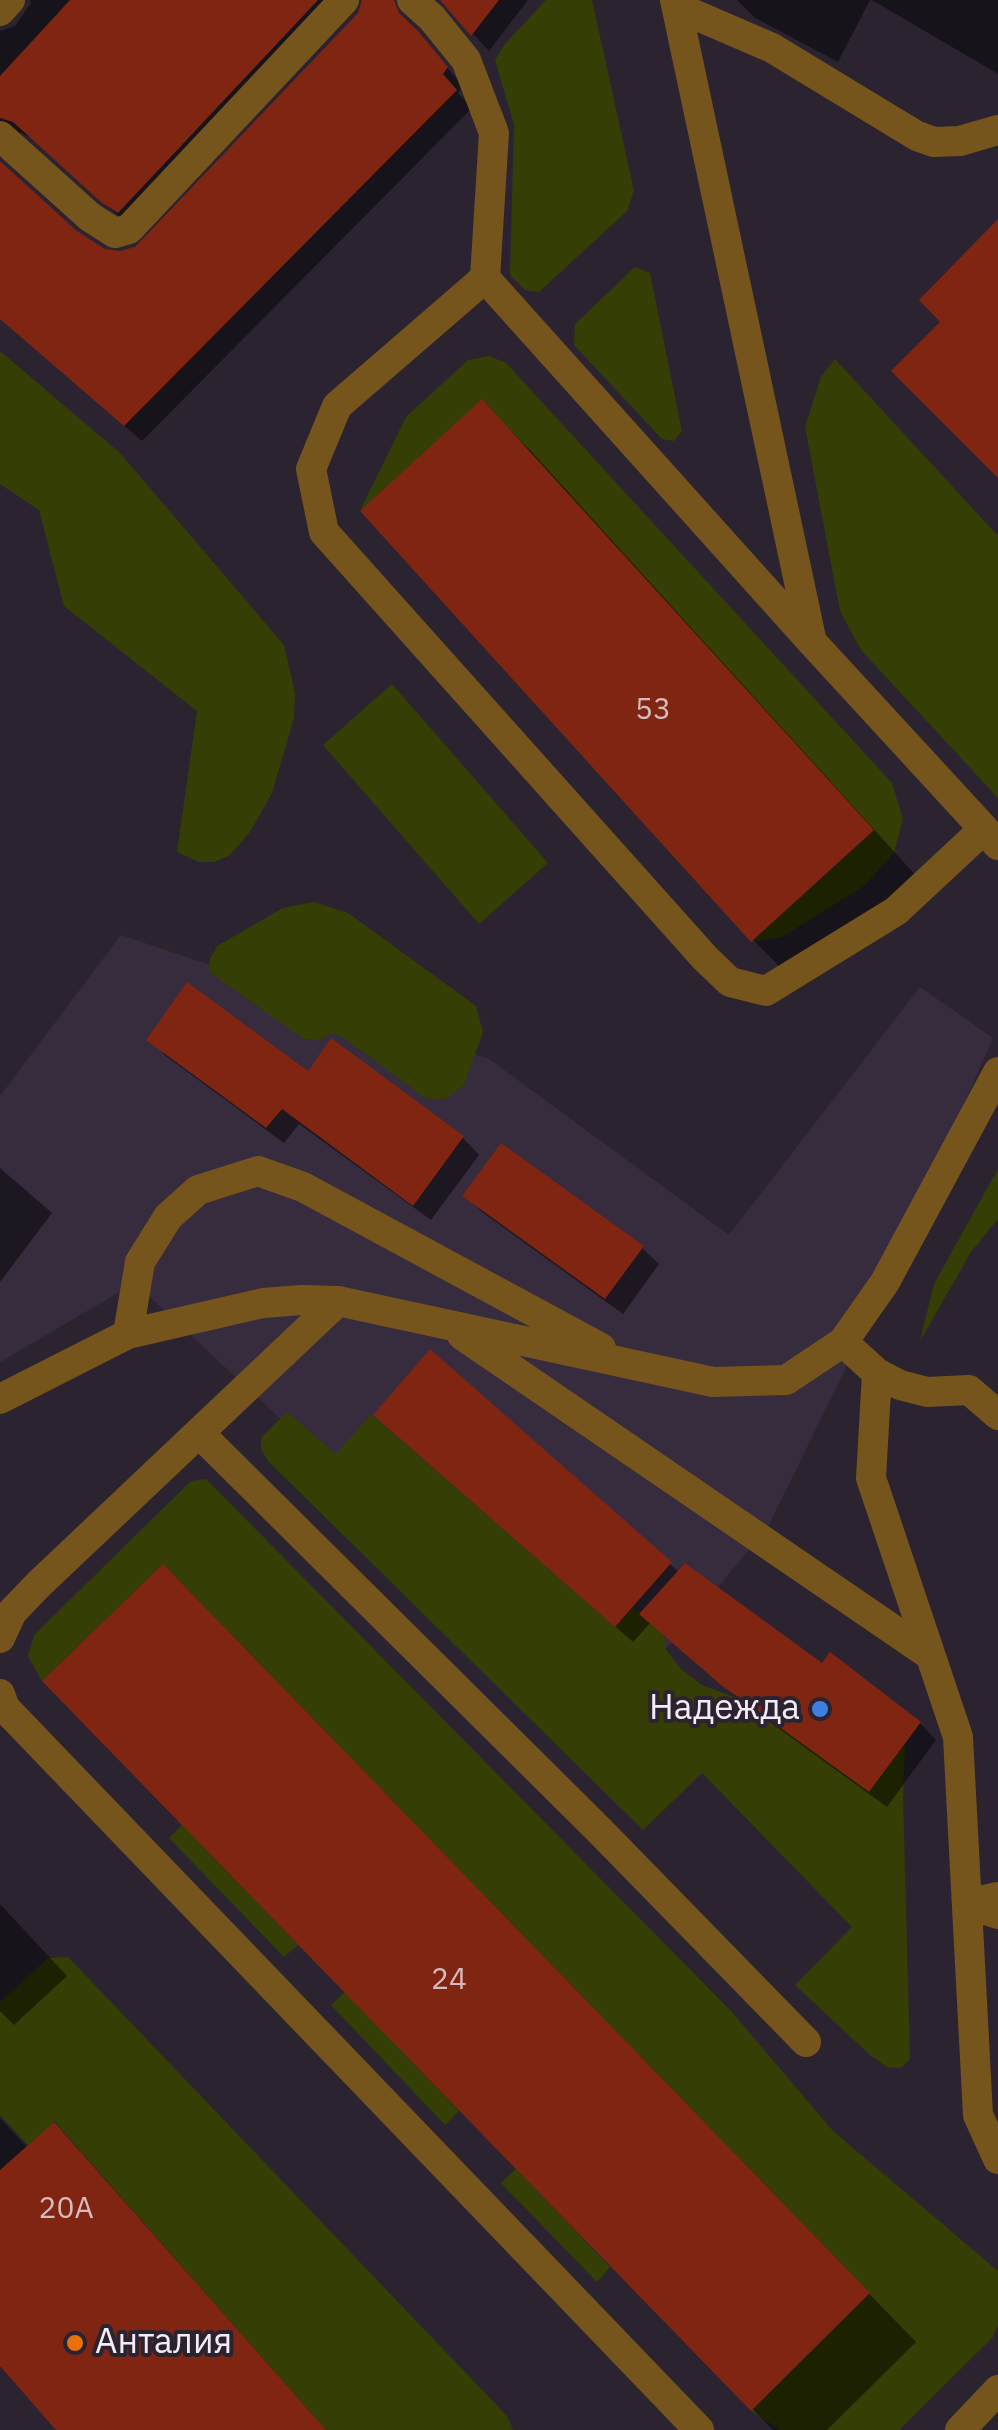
<!DOCTYPE html>
<meta charset="utf-8">
<style>
body{margin:0}
canvas{display:block;background:#2c2330}
</style>
<canvas width="998" height="2430"></canvas>
<script>
const context = document.querySelector('canvas').getContext('2d');
context.lineJoin = 'round';
function fillPath(path, color) {
  context.fillStyle = color;
  context.fill(path, 'evenodd');
}
function toPath(rows) {
  const path = new Path2D();
  for (const r of rows) {
    path.moveTo(r[0], r[1]);
    for (let i = 2; i < r.length; i += 2) path.lineTo(r[i], r[i + 1]);
  }
  return path;
}
function trace(path, color, width, dash) {
  context.strokeStyle = color;
  context.lineWidth = width;
  context.lineCap = dash ? 'butt' : 'round';
  context.setLineDash(dash || []);
  context.stroke(path);
}
function drawText(font, color, halo, rows, align = 'center') {
  context.font = font + ' "IBM Plex Sans",sans-serif';
  context.lineWidth = 8;
  context.setLineDash([]);
  context.textBaseline = 'middle';
  context.strokeStyle = halo;
  context.fillStyle = color;
  for (const [text, x, y, turn = 0] of rows) {
    context.save();
    context.translate(x, y);
    context.rotate((+turn || 0) * Math.PI / 180);
    context.textAlign = isNaN(turn) ? turn : align;
    if (halo) context.strokeText(text, 0, 0);
    context.fillText(text, 0, 0);
    context.restore();
  }
}
const built = toPath([
 [121,935,489,1059,729,1235,920,987,993,1038,853,1353,768,1527,605,1722,135,1283,0,1362,0,1096]
]);
const green = toPath([
 [546,0,592,0,634,191,627,211,539,292,525,290,510,275,514,124,495,60,504,45],
 [635,267,650,273,682,431,674,441,662,439,574,345,575,324],
 [0,351,120,453,284,645,295,693,294,718,272,793,250,832,230,855,214,862,199,862,177,852,197,711,64,606,39,510,0,484],
 [489,356,506,363,892,783,903,819,894,853,864,886,782,937,751,942,873,829,483,400,360,511,406,417,468,360],
 [835,359,998,536,998,798,861,650,840,611,805,427,821,377],
 [392,684,548,863,479,924,323,745],
 [314,902,348,913,476,1006,483,1032,464,1085,445,1099,427,1099,341,1036,332,1033,319,1040,304,1039,209,972,210,959,217,946,283,908],
 [998,1169,998,1219,971,1252,920,1341,934,1284],
 [287,1412,336,1454,371,1414,615,1627,632,1608,664,1635,666,1650,681,1669,702,1685,742,1700,869,1792,905,1744,903,1798,910,2059,901,2068,887,2067,870,2055,795,1985,852,1927,702,1773,643,1830,268,1461,261,1449,261,1438],
 [206,1479,731,2011,833,2131,998,2271,998,2324,993,2337,899,2430,780,2430,751,2411,870,2293,163,1564,42,1681,28,1656,34,1635,191,1481],
 [182,1825,298,1945,284,1957,169,1838],
 [68,1957,507,2416,513,2430,326,2430,55,2122,28,2145,0,2115,0,2002,48,1958],
 [345,1992,459,2111,445,2125,331,2005],
 [516,2169,610,2267,597,2282,501,2183]
]);
const shadow = toPath([
 [30,0,353,0,121,218,31,138,21,133,3,139,0,146,0,31,15,26,31,3],
 [441,0,528,0,489,51],
 [737,0,870,0,838,62,755,18],
 [872,0,998,0,998,74],
 [417,33,463,86,458,93,472,108,142,441,0,318,0,160,2,166,76,233,111,254,143,245],
 [482,403,530,450,919,879,800,987,753,940],
 [149,1039,308,1074,332,1042,463,1138,479,1155,431,1220,299,1124,284,1143,166,1056],
 [0,1168,52,1213,0,1282],
 [465,1196,642,1248,659,1264,623,1314,482,1212],
 [430,1353,680,1573,822,1667,920,1723,936,1740,887,1807,741,1701,651,1622,633,1642,393,1432],
 [210,1615,916,2342,827,2430,773,2430,45,1682],
 [0,1904,67,1976,14,2025,0,2011],
 [0,2118,28,2148,324,2430,59,2430,0,2362]
]);
const building = toPath([
 [70,0,318,0,118,213,101,202,13,122,0,118,0,76],
 [362,0,394,0,399,13,418,31,448,67,443,74,457,90,124,426,0,319,0,161,77,231,105,249,119,251,135,247,358,13],
 [440,0,499,0,471,36],
 [998,219,998,478,891,371,940,322,919,300],
 [482,399,874,830,751,942,360,511],
 [187,982,308,1071,331,1038,464,1136,413,1206,282,1109,266,1128,146,1040],
 [501,1143,644,1246,605,1299,462,1196],
 [430,1349,672,1562,615,1627,373,1415],
 [685,1563,822,1663,830,1652,921,1722,869,1792,721,1685,639,1614],
 [163,1564,870,2293,751,2411,42,1681],
 [54,2122,214,2303,326,2430,56,2430,0,2366,0,2170]
]);
const minor = toPath([
 [412,0,432,18,466,60,494,133,485,278],
 [675,0,811,638],
 [677,7,772,48,917,136,934,142,960,141,998,130],
 [0,11,10,0],
 [0,136,90,217,115,233,129,229,344,0],
 [984,829,896,911,766,991,730,982,705,958,324,532,311,469,337,406,485,278,811,641,984,829,998,845],
 [128,1334,140,1262,168,1217,198,1190,258,1171,303,1187,601,1348],
 [462,1335,930,1655],
 [843,1342,877,1373,871,1478,958,1737,978,2115,998,2159],
 [877,1373,900,1385,927,1392,969,1390,998,1415],
 [0,1399,128,1334,263,1303,302,1300,338,1301,713,1382,786,1380,843,1342,885,1282,998,1072],
 [199,1433,600,1831,806,2042],
 [0,1638,12,1612,39,1584,338,1301],
 [0,1694,5,1708,699,2430],
 [998,1897,967,1904,998,1914],
 [960,2430,998,2390]
]);
const markers = [
 [820,1709,10,"#3f7fe0"],
 [75,2343,10,"#e8710a"]
];
const numberNames = [
 ["53",653,710],
 ["24",449,1980],
 ["20А",66,2209]
];
const poiNames = [
 ["Надежда",800,1709],
 ["Анталия",95,2343,"left"]
];
fillPath(built, '#372b3e');
fillPath(green, '#353e05');
fillPath(shadow, '#0007');
fillPath(building, '#7f2512');
trace(minor, '#75551b', 30);
for (const [x, y, r, color] of markers) {
  const dot = new Path2D();
  dot.arc(x, y, r, 0, 2 * Math.PI);
  context.fillStyle = color;
  context.fill(dot);
  trace(dot, '#2c2330', 4);
}
drawText('30px', '#d6babd', null, numberNames);
drawText('35px', '#f3ecf6', '#2c2330', poiNames, 'right');
</script>
